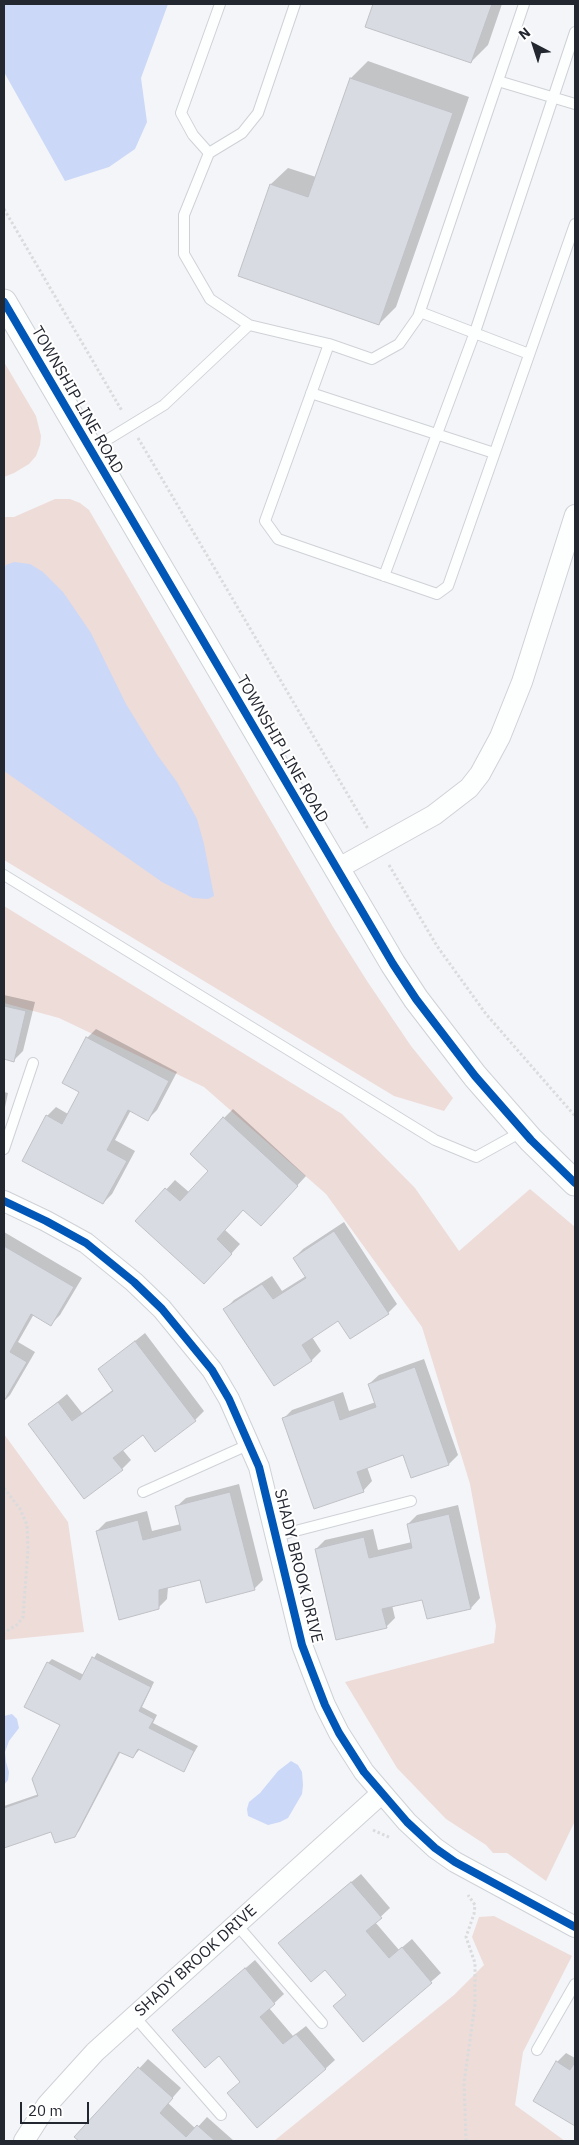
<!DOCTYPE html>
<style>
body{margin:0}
#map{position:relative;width:579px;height:2145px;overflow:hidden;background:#f4f5f8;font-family:"IBM Plex Sans",sans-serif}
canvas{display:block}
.frame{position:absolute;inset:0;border:5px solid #232730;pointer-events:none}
.north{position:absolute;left:509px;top:20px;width:50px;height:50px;-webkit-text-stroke:4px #fff;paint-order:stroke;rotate:320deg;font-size:14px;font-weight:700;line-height:20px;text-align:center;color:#232730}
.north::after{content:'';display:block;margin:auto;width:18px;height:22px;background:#232730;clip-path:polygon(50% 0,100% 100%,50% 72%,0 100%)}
.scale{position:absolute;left:20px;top:2102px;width:69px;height:22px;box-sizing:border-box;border:2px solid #232730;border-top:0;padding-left:6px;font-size:15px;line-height:18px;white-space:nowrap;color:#232730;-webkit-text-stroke:4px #fff;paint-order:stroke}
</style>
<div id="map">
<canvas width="579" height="2145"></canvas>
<div class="frame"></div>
<div class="north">N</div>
<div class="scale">20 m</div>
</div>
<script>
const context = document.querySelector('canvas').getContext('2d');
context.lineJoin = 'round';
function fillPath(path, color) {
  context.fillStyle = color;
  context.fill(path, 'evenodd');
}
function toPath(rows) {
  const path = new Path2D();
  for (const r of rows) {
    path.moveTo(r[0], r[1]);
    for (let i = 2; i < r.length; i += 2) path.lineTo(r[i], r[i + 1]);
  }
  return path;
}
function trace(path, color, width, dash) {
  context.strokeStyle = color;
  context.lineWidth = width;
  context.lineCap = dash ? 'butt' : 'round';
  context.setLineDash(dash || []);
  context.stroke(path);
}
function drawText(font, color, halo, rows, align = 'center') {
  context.font = font + ' "IBM Plex Sans",sans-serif';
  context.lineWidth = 4;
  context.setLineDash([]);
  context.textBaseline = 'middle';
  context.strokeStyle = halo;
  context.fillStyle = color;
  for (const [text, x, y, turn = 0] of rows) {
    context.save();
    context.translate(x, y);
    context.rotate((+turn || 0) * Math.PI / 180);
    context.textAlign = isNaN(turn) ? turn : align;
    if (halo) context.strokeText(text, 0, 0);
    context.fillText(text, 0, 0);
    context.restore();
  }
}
const green = toPath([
 [4,362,36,416,41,436,40,445,36,456,29,464,14,473,4,477],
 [55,499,70,499,80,503,89,510,333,927,367,981,411,1046,453,1098,444,1111,394,1096,4,860,4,517,14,517],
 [4,906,342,1114,415,1188,459,1251,530,1189,575,1227,575,1821,546,1881,507,1853,493,1853,486,1845,446,1819,397,1768,345,1682,494,1643,496,1626,470,1484,422,1327,326,1194,204,1087,59,1018,4,1003],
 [4,1434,68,1522,84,1632,4,1640],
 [494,1916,572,1956,523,2052,515,2105,565,2141,274,2141,454,1995,484,1965,472,1937,479,1917]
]);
const water = toPath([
 [4,4,168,4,141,78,147,122,135,149,109,167,65,181,4,72],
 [14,562,30,564,43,572,63,592,91,633,126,704,158,756,177,782,197,819,204,844,214,896,208,899,193,898,162,882,4,771,4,569,6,565],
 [12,1714,17,1719,19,1728,9,1741,5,1752,6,1762,9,1772,8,1780,4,1785,4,1716],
 [291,1761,298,1765,302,1772,303,1785,302,1794,288,1818,280,1822,268,1825,248,1816,247,1809,249,1802,260,1793,278,1771]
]);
const shadow = toPath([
 [374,4,502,4,488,45,471,62,366,26],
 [368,61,469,97,396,307,379,324,271,184,288,168,316,177,351,78],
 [4,995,35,1002,23,1051,14,1060,4,1058],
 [96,1029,177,1072,157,1110,148,1119,131,1110,115,1140,135,1151,112,1194,103,1203,47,1116,56,1107,68,1114,81,1091,87,1038],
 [4,1092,8,1093,4,1112],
 [233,1109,306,1176,270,1215,244,1209,225,1230,240,1244,213,1274,137,1221,175,1180,190,1193,210,1171,224,1118],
 [344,1222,397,1304,388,1313,339,1320,312,1337,321,1351,312,1360,274,1385,225,1309,234,1300,272,1276,282,1291,306,1276,294,1258,303,1249],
 [4,1232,82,1278,60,1315,51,1324,34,1314,18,1342,35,1352,10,1395,4,1401],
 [145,1333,204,1411,195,1420,143,1434,122,1449,131,1460,122,1469,30,1425,67,1394,82,1413,114,1389,99,1370],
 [424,1359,458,1455,449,1464,412,1477,404,1454,367,1467,372,1481,363,1491,283,1419,292,1410,343,1392,349,1411,376,1402,369,1384,379,1375],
 [239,1484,263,1580,254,1589,201,1578,168,1587,167,1599,158,1608,97,1531,106,1522,147,1511,152,1531,181,1524,176,1507,186,1498],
 [458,1505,480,1598,471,1608,423,1598,392,1605,395,1618,386,1627,316,1549,325,1540,373,1529,378,1550,412,1542,408,1524,417,1515],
 [97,1653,154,1682,142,1707,157,1715,153,1723,198,1746,183,1771,140,1749,133,1757,121,1751,79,1831,74,1836,52,1831,4,1846,4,1806,39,1794,62,1725,48,1663,52,1659,84,1675],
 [361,1874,390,1908,375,1922,399,1950,412,1939,441,1973,364,2040,347,1995,325,1968,289,1934],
 [255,1960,284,1994,269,2008,293,2036,306,2026,335,2060,325,2069,241,2081,219,2054,174,2030],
 [566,2053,575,2058,575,2125,534,2101,557,2062],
 [148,2059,181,2088,168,2103,196,2129,207,2117,234,2141,81,2141,76,2137]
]);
const building = toPath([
 [373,4,492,4,471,63,365,27,373,4],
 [350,78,453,113,379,325,238,276,270,184,308,197,350,78],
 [4,1006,26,1011,14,1062,4,1059,4,1006],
 [86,1037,169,1081,148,1121,128,1110,107,1150,127,1161,103,1204,22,1161,46,1115,62,1124,79,1092,62,1083,86,1037],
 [223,1117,298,1186,261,1226,243,1210,217,1239,232,1254,204,1284,135,1221,165,1188,180,1201,208,1171,190,1154,223,1117],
 [334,1231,389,1314,350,1339,338,1321,302,1345,312,1361,274,1386,223,1309,262,1284,273,1299,306,1278,293,1258,334,1231],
 [4,1246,74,1287,51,1326,31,1314,10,1352,27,1362,4,1401,4,1246],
 [135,1341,196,1421,155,1452,143,1435,113,1458,123,1470,84,1499,28,1424,58,1402,72,1421,113,1391,98,1369,135,1341],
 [415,1367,449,1465,411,1478,403,1455,357,1472,364,1492,314,1509,282,1418,334,1400,340,1420,376,1407,368,1384,415,1367],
 [230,1492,255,1590,206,1603,200,1580,159,1590,159,1609,119,1620,96,1531,138,1520,143,1540,181,1530,175,1506,230,1492],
 [449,1514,471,1609,427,1619,422,1600,382,1609,387,1628,336,1640,315,1549,364,1537,369,1558,412,1548,407,1524,449,1514],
 [92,1657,151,1687,139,1711,154,1719,149,1728,194,1751,184,1772,138,1749,133,1758,119,1752,75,1837,55,1843,51,1832,4,1848,4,1808,38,1796,32,1779,60,1725,24,1707,47,1662,80,1680,92,1657],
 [351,1882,382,1918,366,1931,389,1958,402,1947,432,1983,363,2042,333,2006,346,1995,325,1970,311,1982,278,1943,351,1882],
 [245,1968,275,2004,260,2017,283,2044,296,2034,326,2069,257,2128,227,2093,240,2082,219,2056,205,2068,172,2030,245,1968],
 [556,2061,570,2070,575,2062,575,2126,533,2101,556,2061],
 [138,2067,173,2098,160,2113,186,2137,197,2125,215,2141,79,2141,74,2137,138,2067]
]);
const path = toPath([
 [4,209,122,411],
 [138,438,368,829],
 [389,865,437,946,486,1014,575,1116],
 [4,1488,20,1509,27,1525,28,1549,23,1617,18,1624,4,1633],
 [373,1830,391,1838],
 [466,2141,464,2083,475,2004,475,1963,466,1937,474,1914,475,1905,468,1895]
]);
const service = toPath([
 [220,4,181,113,193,135,209,153,184,215,184,254,210,299,249,325],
 [498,81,575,104],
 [209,153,242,133,258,113,295,4],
 [420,312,529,354],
 [329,344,372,359,399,344,418,317,524,4],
 [311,393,494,453],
 [92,449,164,405,249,325,329,344,265,521,278,539,437,594,448,586,575,224],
 [384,576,475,332,575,32],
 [4,875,435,1140,476,1157,523,1131],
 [4,1149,33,1063],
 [143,1492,250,1444],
 [276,1536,411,1501],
 [237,1925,322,2023],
 [135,2017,221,2115],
 [537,2050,575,1984]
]);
const minor = toPath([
 [337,869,434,815,469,788,480,774,500,737,522,682,575,515],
 [4,1201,46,1221,86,1243,134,1282,162,1309,212,1370,229,1399,259,1467,302,1645,313,1674,325,1705,339,1733,364,1772,407,1822,435,1848,455,1862,575,1927],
 [24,2141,47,2105,95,2052,382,1793]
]);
const tertiary = toPath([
 [4,302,393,964,416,999,475,1076,531,1140,575,1183]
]);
const cycleway = toPath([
 [4,302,393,964,416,999,475,1076,531,1140,575,1183],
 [4,1201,46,1221,86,1243,134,1282,162,1309,212,1370,229,1399,259,1467,302,1645,313,1674,325,1705,339,1733,364,1772,407,1822,435,1848,455,1862,575,1927]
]);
const streetNames = [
 ["TOWNSHIP LINE ROAD",77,400,60],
 ["TOWNSHIP LINE ROAD",282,749,60],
 ["SHADY BROOK DRIVE",298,1566,76],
 ["SHADY BROOK DRIVE",196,1961,-42]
];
fillPath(green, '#eedcd9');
fillPath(water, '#cbd8f8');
fillPath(shadow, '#0003');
fillPath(building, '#d8dbe2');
trace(building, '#bfc1c7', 1);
trace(service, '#ced2d7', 12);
trace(minor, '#ced2d7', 22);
trace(tertiary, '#ced2d7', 27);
trace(path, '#dadbdc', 3, [2.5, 2.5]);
trace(service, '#fdfefe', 10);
trace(minor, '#fdfefe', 20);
trace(tertiary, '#fdfefe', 25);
trace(cycleway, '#0057b8', 8);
drawText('16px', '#232730', '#fff', streetNames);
</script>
